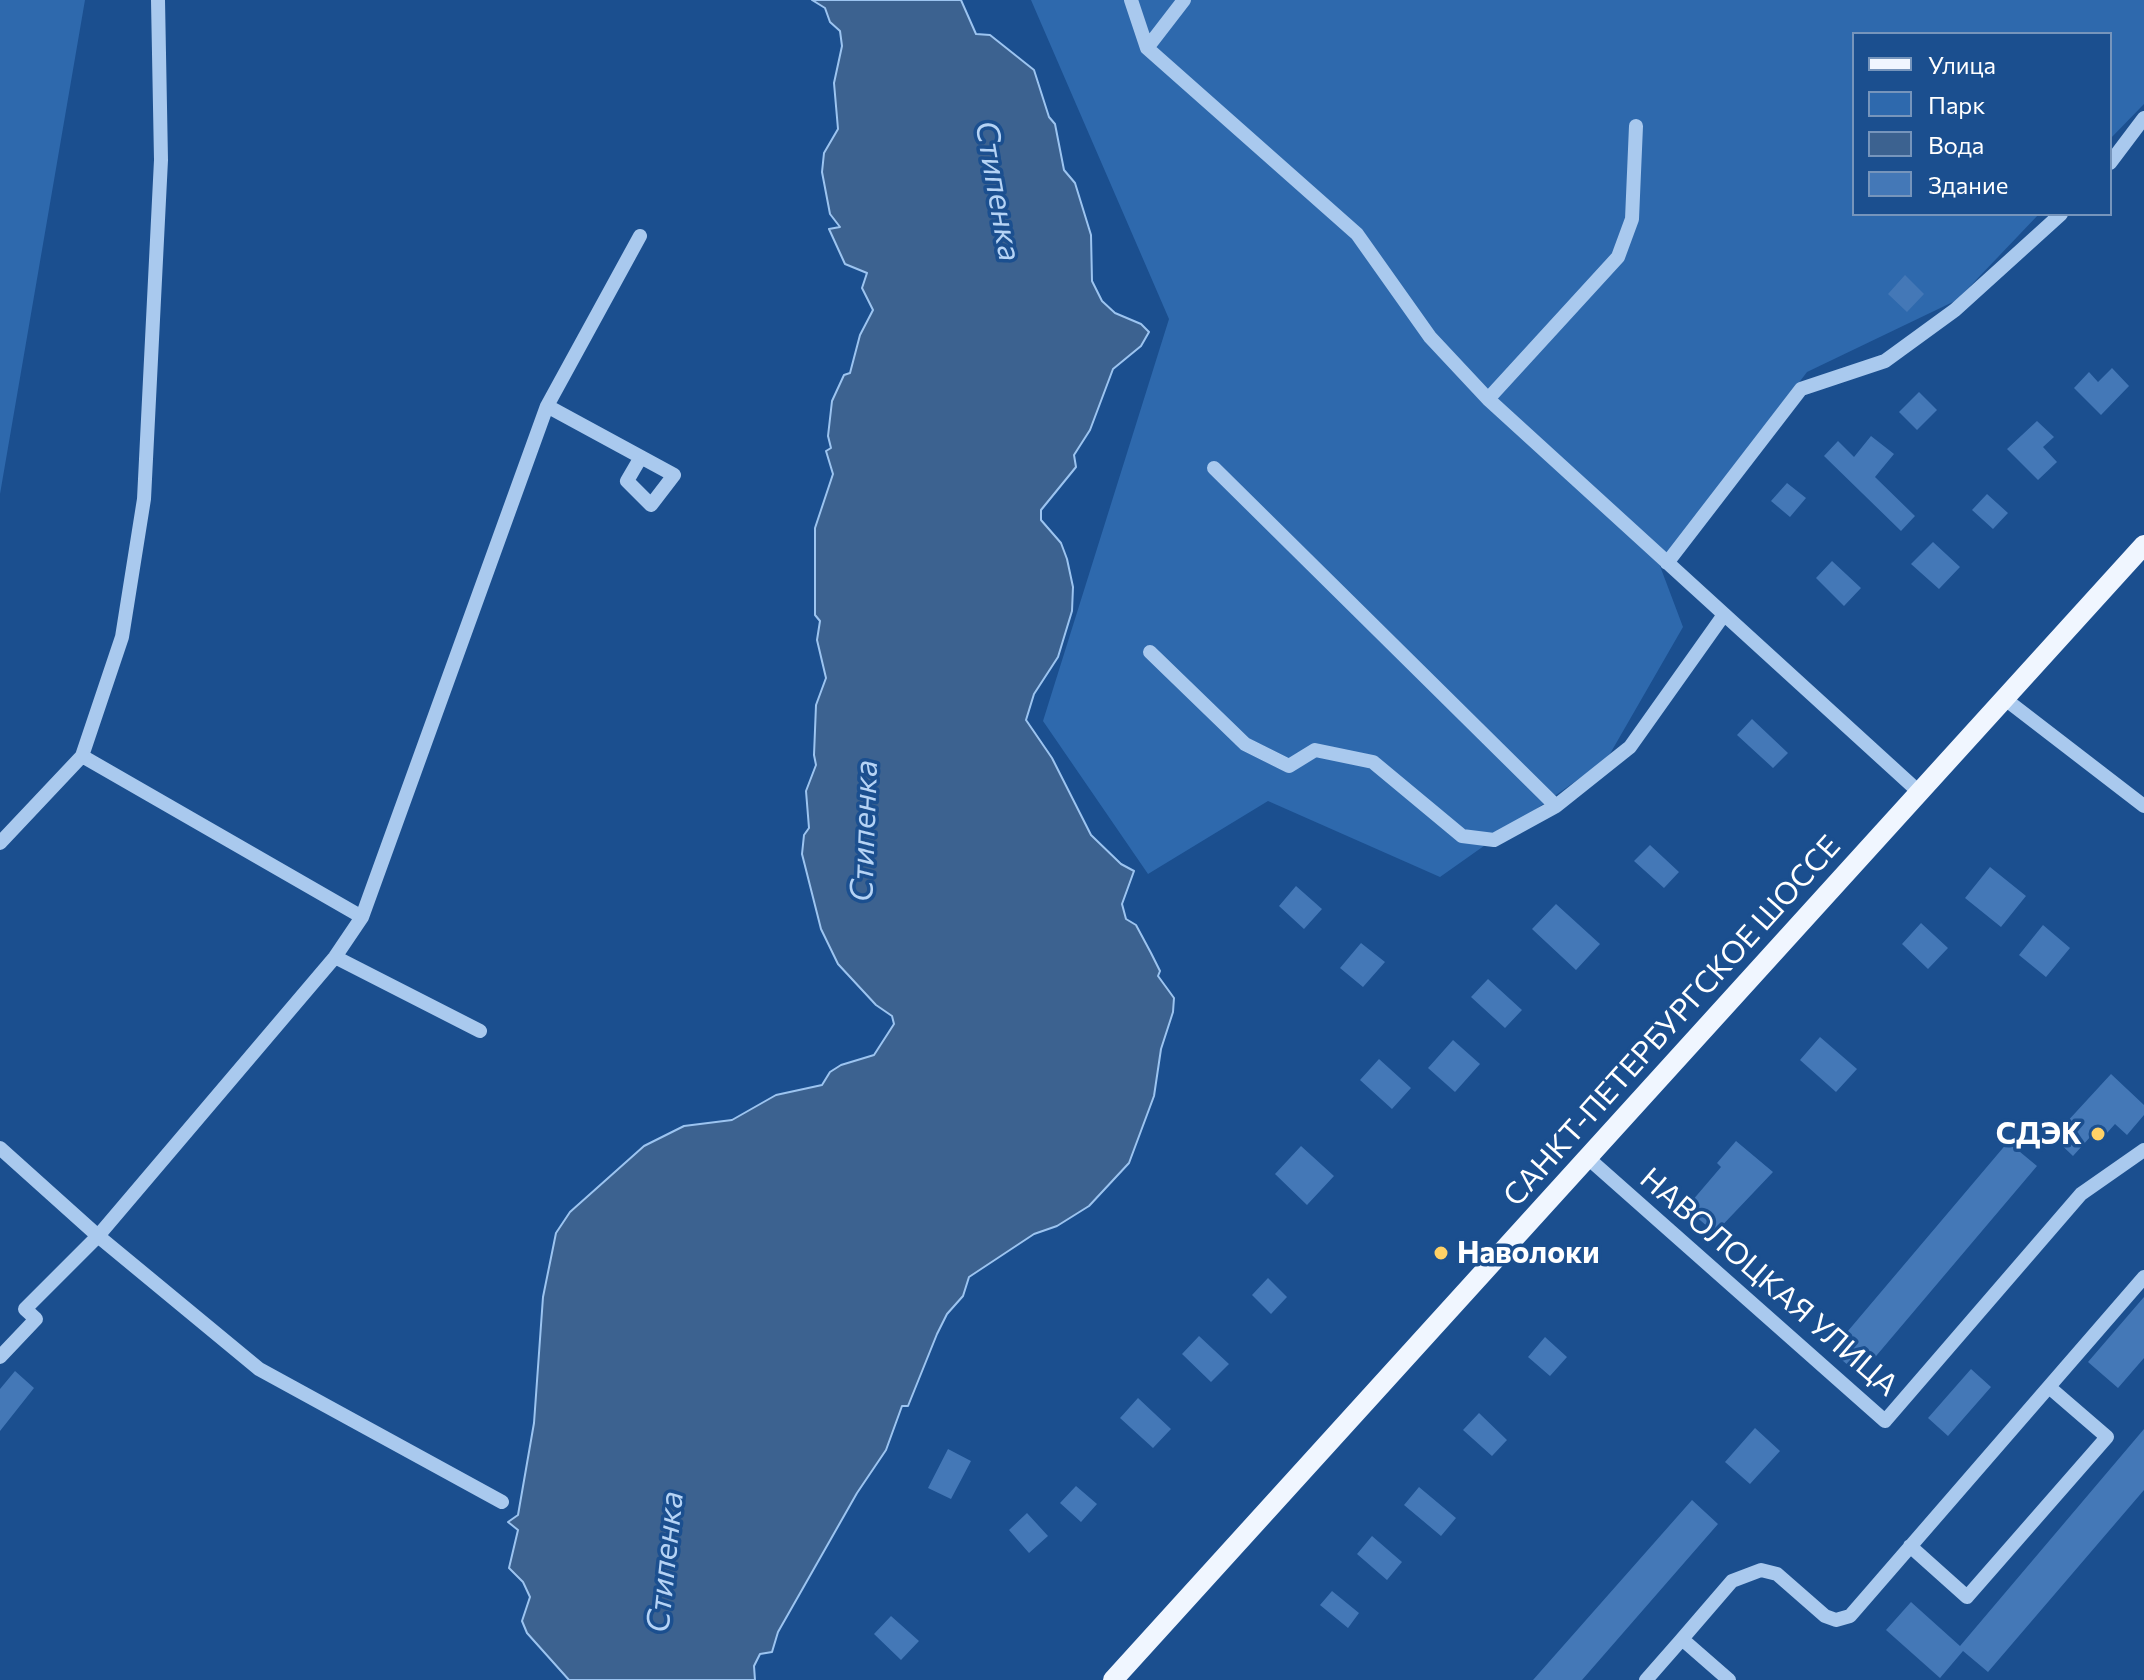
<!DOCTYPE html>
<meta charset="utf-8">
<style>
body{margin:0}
#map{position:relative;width:2144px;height:1680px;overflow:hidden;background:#1b4f8f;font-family:Commissioner,sans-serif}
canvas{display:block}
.legend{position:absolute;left:1852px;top:32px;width:260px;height:184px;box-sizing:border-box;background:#1b4f8f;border:2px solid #7695bc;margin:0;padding:10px 14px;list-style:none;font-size:24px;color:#fff}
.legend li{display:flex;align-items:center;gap:16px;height:40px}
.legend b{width:40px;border:2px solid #7695bc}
</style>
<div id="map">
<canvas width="2144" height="1680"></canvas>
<ul class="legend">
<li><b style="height:10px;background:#f0f6ff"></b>Улица</li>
<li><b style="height:22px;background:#2e69ad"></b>Парк</li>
<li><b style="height:22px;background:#3c6290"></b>Вода</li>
<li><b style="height:22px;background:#4478b7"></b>Здание</li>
</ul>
</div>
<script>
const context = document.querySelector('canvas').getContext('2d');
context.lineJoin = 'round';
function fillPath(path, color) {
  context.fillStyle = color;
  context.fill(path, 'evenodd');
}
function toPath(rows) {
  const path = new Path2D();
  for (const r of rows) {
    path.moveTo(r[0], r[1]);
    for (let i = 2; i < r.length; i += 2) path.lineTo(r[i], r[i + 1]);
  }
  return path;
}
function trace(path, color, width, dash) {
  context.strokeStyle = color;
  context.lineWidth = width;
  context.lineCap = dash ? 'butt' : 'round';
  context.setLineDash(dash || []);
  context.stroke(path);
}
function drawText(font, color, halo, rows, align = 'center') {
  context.font = font + ' Commissioner,sans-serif';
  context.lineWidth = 7;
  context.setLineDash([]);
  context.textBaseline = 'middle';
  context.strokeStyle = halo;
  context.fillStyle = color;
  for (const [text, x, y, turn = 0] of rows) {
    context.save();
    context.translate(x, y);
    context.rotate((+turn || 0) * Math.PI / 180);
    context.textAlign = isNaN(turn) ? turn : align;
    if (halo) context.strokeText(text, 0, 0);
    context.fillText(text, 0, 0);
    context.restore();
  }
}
const green = toPath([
 [0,0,85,0,0,494],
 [1031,0,2144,0,2144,104,2110,139,2110,34,1854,34,1854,214,2039,214,1957,300,1807,372,1660,566,1683,627,1607,759,1440,877,1268,801,1148,874,1043,721,1169,319]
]);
const water = toPath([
 [812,0,961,0,976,34,990,35,1034,70,1049,117,1055,124,1064,170,1075,183,1091,235,1092,281,1102,301,1115,313,1141,324,1149,332,1141,346,1113,369,1090,430,1074,455,1076,467,1041,510,1041,520,1061,543,1067,559,1073,587,1072,611,1058,657,1034,694,1026,720,1052,758,1091,835,1121,864,1134,871,1122,904,1126,919,1136,925,1151,953,1160,971,1158,976,1174,998,1173,1012,1161,1049,1154,1096,1129,1163,1089,1206,1057,1226,1034,1234,969,1277,963,1296,947,1314,937,1334,908,1406,902,1406,886,1450,857,1493,778,1632,772,1652,760,1654,754,1666,755,1680,569,1680,527,1633,522,1621,530,1597,523,1582,509,1568,518,1530,508,1522,518,1515,534,1423,543,1297,556,1233,570,1212,644,1146,684,1126,732,1120,776,1095,822,1085,830,1072,841,1065,874,1055,894,1024,892,1016,876,1005,838,964,821,929,802,854,804,835,809,828,806,791,816,765,814,755,816,705,826,678,817,640,820,621,815,615,815,528,833,474,826,451,831,448,828,436,832,401,844,375,850,373,860,335,873,310,862,288,867,273,845,264,829,229,840,227,830,214,822,172,824,153,838,129,834,83,842,46,840,31,830,22,825,8,812,0]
]);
const building = toPath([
 [1905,275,1924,294,1907,312,1888,294],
 [2112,368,2129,386,2101,415,2074,388,2089,372,2098,382],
 [1919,392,1937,410,1917,430,1899,412],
 [2037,421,2054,437,2043,447,2057,462,2038,480,2007,449],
 [1871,436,1894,454,1875,477,1915,516,1901,531,1824,456,1838,441,1854,457],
 [1787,483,1806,498,1790,517,1771,501],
 [1987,494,2008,513,1993,529,1972,510],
 [1933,542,1960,567,1939,589,1911,564],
 [1832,561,1861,588,1844,606,1816,578],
 [1752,719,1788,753,1773,768,1737,735],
 [1650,845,1679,872,1664,888,1634,861],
 [1990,867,2026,896,2001,927,1965,898],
 [1296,886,1322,909,1304,929,1279,906],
 [1556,904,1600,944,1576,970,1532,929],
 [1921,923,1948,948,1928,969,1902,944],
 [2043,925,2070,948,2046,977,2019,955],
 [1361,943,1385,962,1363,987,1340,968],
 [1488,979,1522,1010,1505,1028,1471,997],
 [1820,1037,1857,1069,1836,1092,1800,1060],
 [1453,1040,1480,1064,1455,1092,1428,1068],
 [1379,1059,1411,1088,1392,1109,1360,1080],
 [2111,1074,2144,1105,2144,1115,2127,1135,2115,1124,2098,1143,2091,1136,2073,1156,2053,1137],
 [1736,1141,1773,1172,1715,1233,1686,1208,1721,1167,1717,1163],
 [2008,1142,2037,1166,1860,1375,1831,1351],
 [1301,1146,1334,1176,1307,1205,1275,1174],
 [1268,1278,1287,1297,1271,1314,1252,1295],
 [2144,1297,2144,1358,2118,1388,2088,1362],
 [1199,1336,1229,1364,1211,1382,1182,1354],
 [1545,1337,1567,1357,1550,1376,1528,1357],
 [1971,1369,1991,1387,1948,1436,1928,1418],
 [15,1371,34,1388,0,1431,0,1389],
 [1138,1398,1171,1429,1153,1448,1120,1418],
 [1479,1413,1507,1440,1492,1456,1463,1430],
 [1755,1428,1780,1451,1750,1484,1725,1462],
 [2144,1429,2144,1490,1988,1672,1963,1651,1940,1678,1886,1630,1911,1602,1960,1646],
 [948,1449,971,1461,951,1499,928,1488],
 [1076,1486,1097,1504,1081,1522,1060,1503],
 [1419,1487,1456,1518,1441,1536,1404,1505],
 [1692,1500,1718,1524,1582,1680,1533,1680],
 [1027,1513,1048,1536,1029,1553,1009,1530],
 [1372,1536,1402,1562,1387,1580,1357,1554],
 [1332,1591,1359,1613,1348,1628,1320,1605],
 [891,1616,919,1641,901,1660,874,1634]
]);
const minor = toPath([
 [1131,0,1147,48,1357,234,1430,337,1488,399,1919,792],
 [1147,48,1184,0],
 [2110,163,2144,118],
 [1488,399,1618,257,1632,219,1636,126],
 [547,406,674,475,651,505,627,481,641,457],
 [1214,468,1556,806],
 [1667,563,1801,389,1885,361,1955,310,2061,214],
 [1150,652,1245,744,1289,766,1315,750,1373,762,1462,836,1494,840,1556,806,1630,747,1723,616],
 [2005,699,2144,806],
 [82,756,362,917],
 [0,843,82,756,122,637,144,499,161,160,158,0],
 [335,957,480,1031],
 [0,1148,98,1236,259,1369,502,1502],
 [1589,1159,1885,1421,2081,1194,2144,1150],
 [0,1357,36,1319,25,1309,98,1236,335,957,362,917,547,406,640,236],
 [1910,1546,1967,1597,2107,1437,2049,1387],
 [1682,1639,1732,1581,1761,1570,1777,1574,1825,1616,1836,1620,1850,1616,2144,1277],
 [1646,1680,1682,1639,1729,1680]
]);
const major = toPath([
 [1113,1680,2144,545]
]);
const markers = [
 [2098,1134,8,"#ffd166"],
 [1441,1253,8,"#ffd166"]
];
const streetNames = [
 ["САНКТ-ПЕТЕРБУРГСКОЕ ШОССЕ",1672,1021,-48],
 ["НАВОЛОЦКАЯ УЛИЦА",1769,1282,41]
];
const poiNames = [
 ["СДЭК",2082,1134],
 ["Наволоки",1457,1253,"left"]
];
const waterNames = [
 ["Стипенка",998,191,80],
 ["Стипенка",864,831,-88],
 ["Стипенка",665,1562,-84]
];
fillPath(green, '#2e69ad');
fillPath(water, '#3c6290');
trace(water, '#9cc4f0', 2);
fillPath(building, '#4478b7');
trace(minor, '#a9c9ee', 14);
trace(major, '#f0f6ff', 20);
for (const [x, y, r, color] of markers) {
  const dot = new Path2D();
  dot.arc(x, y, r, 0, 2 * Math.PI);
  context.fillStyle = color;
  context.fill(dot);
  trace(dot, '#1b4f8f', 3);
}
drawText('30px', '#fff', '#1b4f8f', streetNames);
drawText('bold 30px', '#fff', '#1b4f8f', poiNames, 'right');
drawText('italic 32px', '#b5d3f5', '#1b4f8f', waterNames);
</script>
